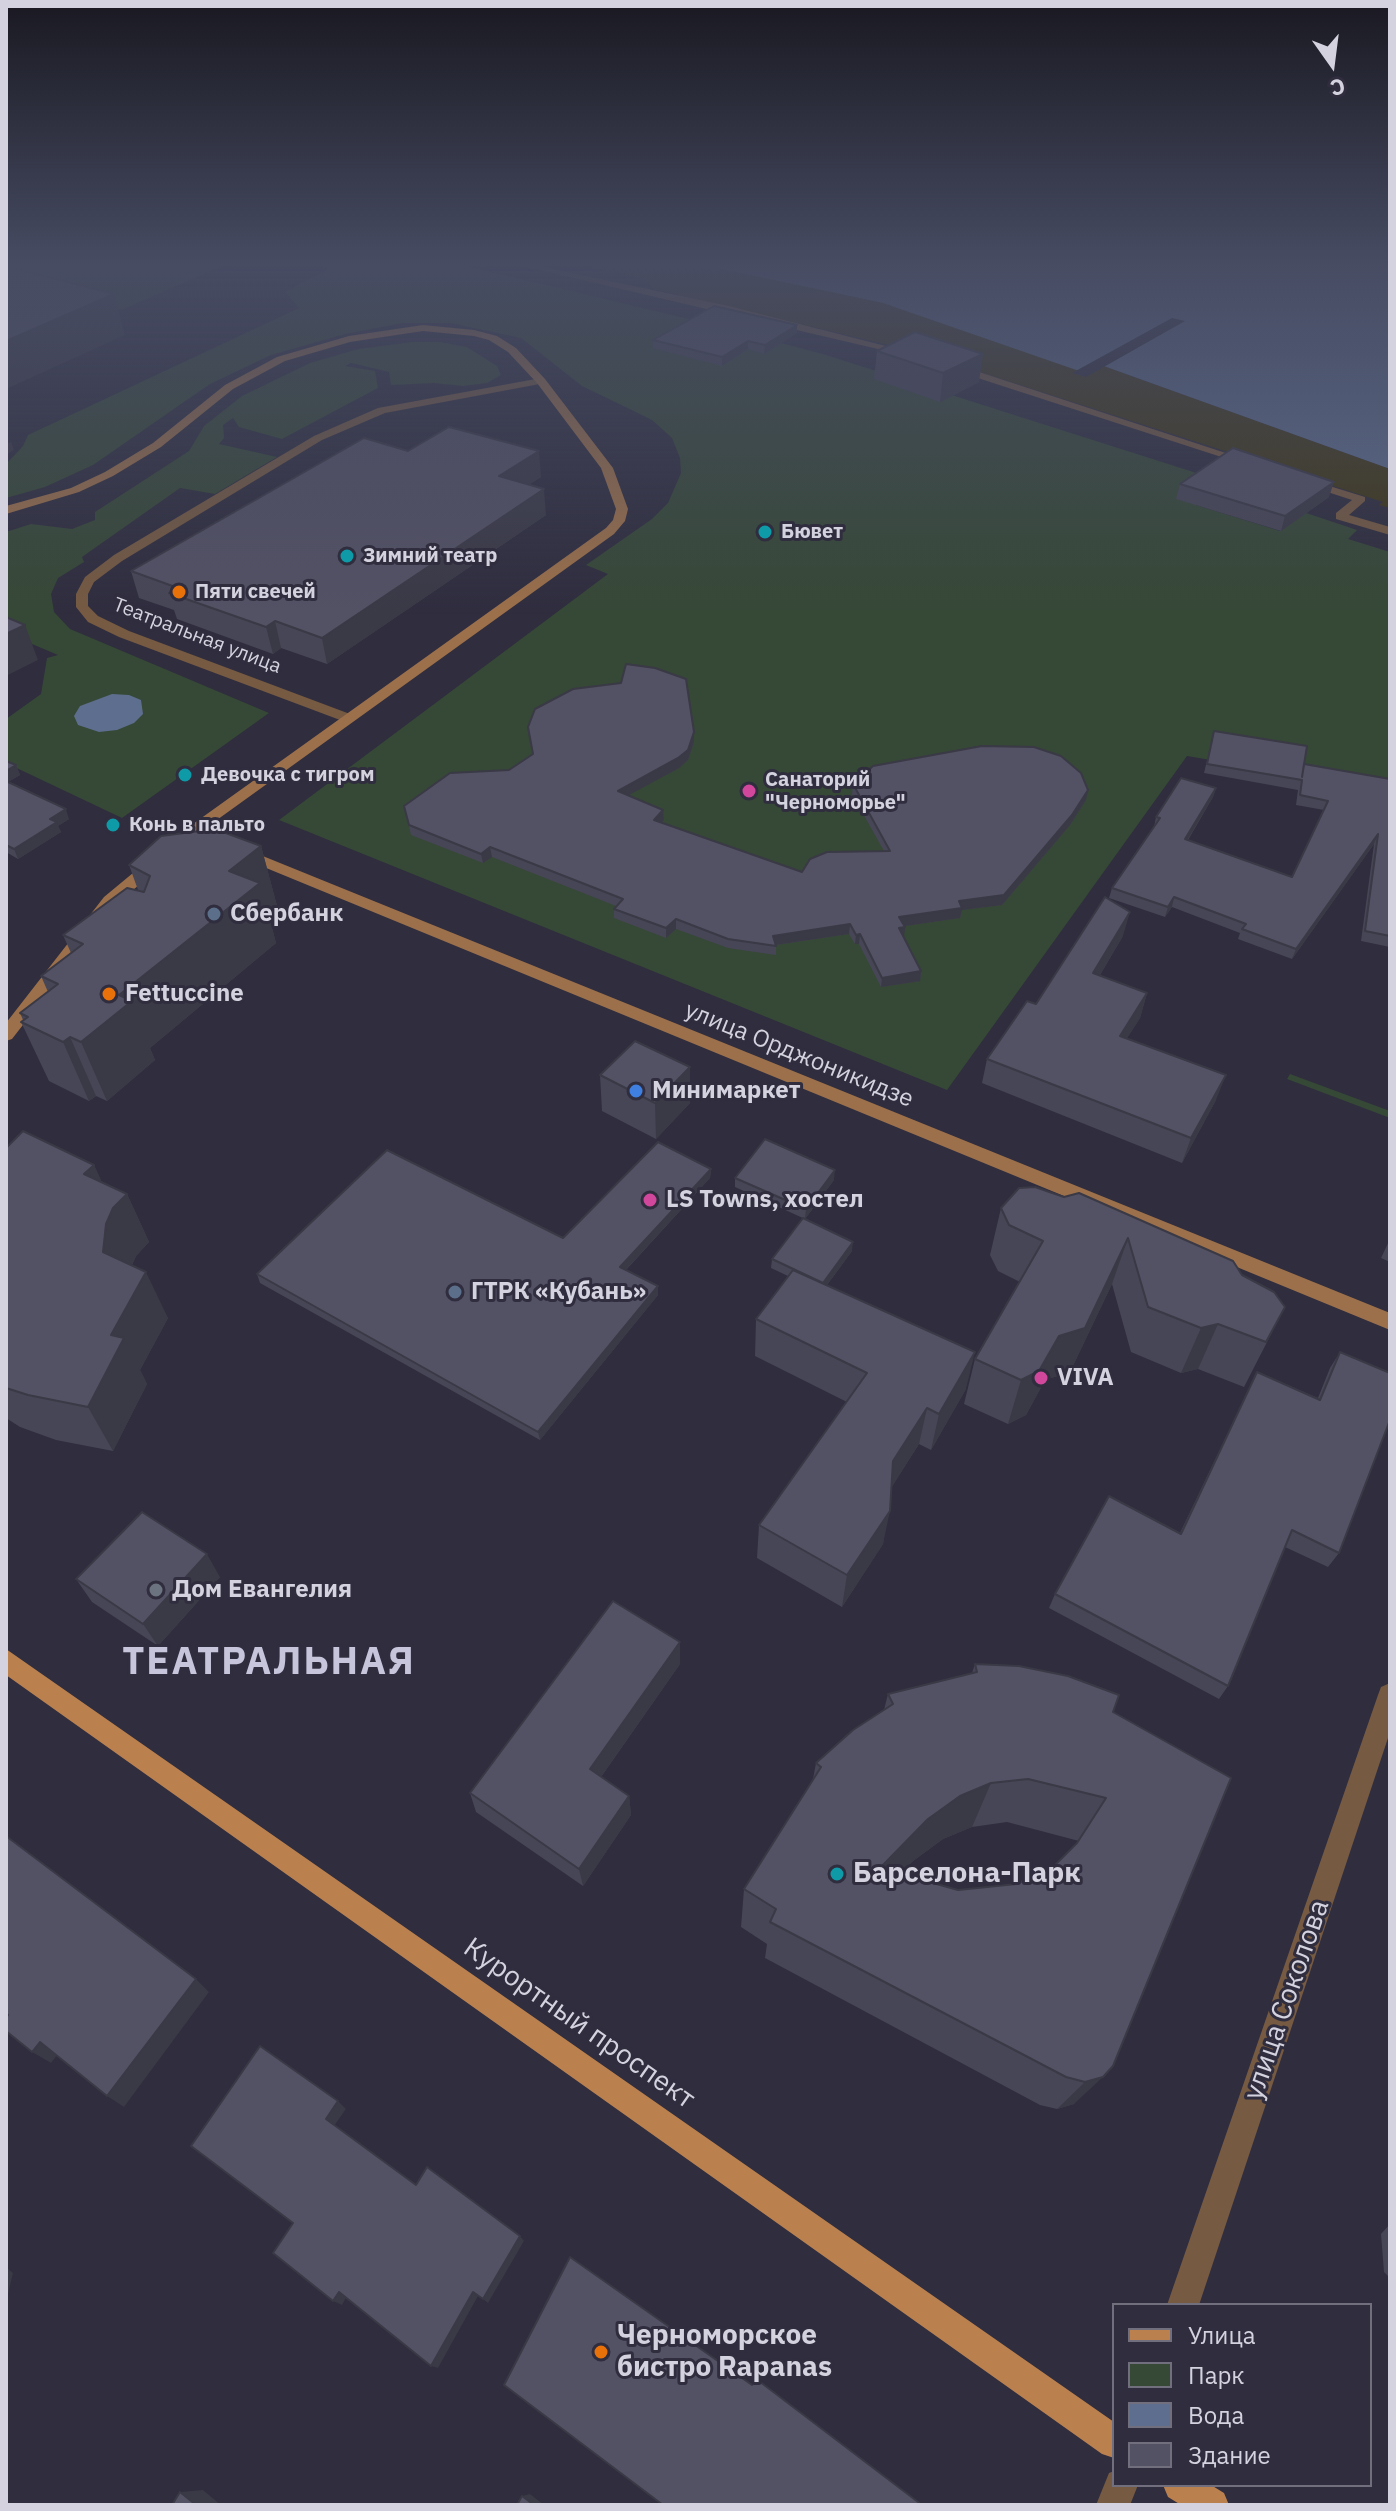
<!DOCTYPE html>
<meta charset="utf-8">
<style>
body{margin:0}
#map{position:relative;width:1396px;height:2511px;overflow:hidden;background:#2f2d3e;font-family:"IBM Plex Sans",sans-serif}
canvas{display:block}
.frame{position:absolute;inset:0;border:8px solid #d3d2de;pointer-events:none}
.legend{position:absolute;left:1112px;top:2303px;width:260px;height:184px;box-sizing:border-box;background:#2f2d3e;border:2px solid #716f7e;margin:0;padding:10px 14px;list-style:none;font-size:24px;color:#d3d2de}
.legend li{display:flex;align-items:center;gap:16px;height:40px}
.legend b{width:40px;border:2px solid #716f7e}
.north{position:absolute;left:1292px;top:24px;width:80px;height:80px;-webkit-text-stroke:6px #2f2d3e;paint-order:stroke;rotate:166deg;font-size:22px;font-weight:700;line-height:32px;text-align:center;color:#d3d2de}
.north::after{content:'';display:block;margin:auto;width:28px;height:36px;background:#d3d2de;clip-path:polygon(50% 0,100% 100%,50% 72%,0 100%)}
</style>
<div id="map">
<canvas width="1396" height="2511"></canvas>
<div class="frame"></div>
<ul class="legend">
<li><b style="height:10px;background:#ba814f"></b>Улица</li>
<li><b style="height:22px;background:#364836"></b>Парк</li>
<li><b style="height:22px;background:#5e6e8e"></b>Вода</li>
<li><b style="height:22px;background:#535164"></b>Здание</li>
</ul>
<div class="north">С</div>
</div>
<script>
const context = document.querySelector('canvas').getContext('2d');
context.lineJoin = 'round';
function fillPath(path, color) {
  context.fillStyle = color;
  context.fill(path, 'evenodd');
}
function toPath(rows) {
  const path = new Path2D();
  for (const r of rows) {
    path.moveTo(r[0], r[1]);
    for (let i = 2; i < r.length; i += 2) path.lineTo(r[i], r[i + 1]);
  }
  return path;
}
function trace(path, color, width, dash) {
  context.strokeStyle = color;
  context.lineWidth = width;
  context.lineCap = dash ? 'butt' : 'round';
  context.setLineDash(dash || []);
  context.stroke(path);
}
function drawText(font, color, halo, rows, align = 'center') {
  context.font = font + ' "IBM Plex Sans",sans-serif';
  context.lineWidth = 6;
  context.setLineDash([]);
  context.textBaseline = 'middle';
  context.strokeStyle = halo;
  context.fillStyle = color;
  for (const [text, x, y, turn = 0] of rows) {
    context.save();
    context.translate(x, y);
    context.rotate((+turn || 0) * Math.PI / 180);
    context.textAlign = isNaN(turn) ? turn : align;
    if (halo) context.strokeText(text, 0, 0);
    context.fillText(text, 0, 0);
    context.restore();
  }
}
const green = toPath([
 [6,264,227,264,121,310,6,279],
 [329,264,458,264,693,320,823,354,1209,477,1196,505,1280,531,1306,513,1357,530,1348,539,1390,552,1390,790,1187,756,947,1090,279,820,608,574,586,565,652,519,668,503,681,473,680,458,672,438,652,420,582,386,521,338,450,323,403,323,345,334,271,355,210,384,93,465,45,487,6,498,6,464,23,446,28,435,299,308,285,292,325,271],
 [412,342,440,342,467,347,497,366,501,375,487,383,463,386,434,383,391,385,389,372,351,363,345,366,375,371,378,388,282,439,239,427,233,418,223,425,224,438,219,444,277,457,215,494,180,488,82,557,84,562,58,578,51,594,54,612,70,629,269,713,122,818,6,763,6,719,41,694,47,658,58,655,6,633,6,532,31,524,72,529,95,520,95,512,189,451,204,426,242,396,310,363,358,349],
 [1290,1074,1390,1111,1390,1118,1287,1079]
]);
const sand = toPath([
 [577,264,699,264,754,273,883,303,1101,365,1390,469,1390,508,1379,505,1383,502,918,352,653,289,645,279]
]);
const water = toPath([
 [699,264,1390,264,1390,469,1101,365,1085,373,883,303],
 [112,694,129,695,141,700,143,714,134,723,117,730,99,732,78,725,74,716,80,706]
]);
const pier = toPath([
 [1172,318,1185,321,1086,377,1072,373]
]);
const pedestrian = toPath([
 [514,264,529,264,729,306,913,353,908,356,514,264],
 [950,365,958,365,1253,462,1243,464,950,369,950,365],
 [1307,479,1365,497,1365,501,1349,515,1390,527,1390,535,1336,519,1336,513,1352,500,1303,484,1303,480,1307,479]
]);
const minor = toPath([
 [541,378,545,379,545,383,385,413,322,440,122,561,94,582,88,594,88,606,98,616,129,631,350,714,350,720,340,720,119,637,88,622,76,607,76,594,85,577,114,555,314,436,378,408,541,378],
 [1390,1683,1390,1732,1199,2305,1167,2305,1378,1695,1381,1687,1390,1683],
 [1114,2471,1114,2485,1138,2485,1130,2505,1096,2505,1109,2473,1114,2471]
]);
const secondary = toPath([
 [423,325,474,330,497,336,516,348,545,379,613,468,628,509,625,521,614,534,196,835,116,905,12,1039,6,1041,6,1023,104,897,186,829,606,528,613,520,616,509,601,468,537,383,508,352,489,340,474,336,423,331,350,342,285,361,233,389,161,447,113,476,79,492,6,514,6,506,71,488,105,472,153,443,225,385,277,357,349,336,423,325],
 [243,848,1390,1313,1390,1330,237,856,237,850,243,848]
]);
const primary = toPath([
 [6,1649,1114,2422,1114,2458,1102,2454,6,1675,6,1649],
 [1163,2485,1211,2485,1224,2493,1229,2505,1181,2505,1168,2497,1163,2485]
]);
const wall = toPath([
 [797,333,764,354,748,349,722,366,653,348,653,340],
 [877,351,979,382,940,402,874,379],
 [408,451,541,477,528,485,546,515,327,664,281,648,273,654,177,619,174,610,139,598,131,571],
 [1180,484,1329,497,1281,531,1176,499],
 [528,727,694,732,694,742,688,760,679,768,628,795,663,810,664,820,661,823,802,872,884,851,852,794,853,784,1086,800,1070,825,1002,905,962,910,960,918,905,926,903,937,921,971,920,981,881,987,859,944,855,944,849,934,776,945,776,955,728,948,676,929,666,938,614,918,614,909,616,906,492,857,483,863,411,835,404,806,509,770,532,754],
 [1214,731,1304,765,1390,779,1390,947,1361,941,1374,844,1292,959,1238,939,1240,933,1172,907,1165,917,1109,898,1112,888,1154,827,1156,817,1216,788,1213,797,1188,840,1292,877,1324,810,1296,805,1298,790,1204,773],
 [6,761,16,765,20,775,8,782,69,819,58,826,61,832,18,859,6,852],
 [261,846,277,906,268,913,276,943,150,1048,155,1060,107,1101,96,1096,89,1101,49,1081,21,1022,23,1020,20,1013,48,992,41,976,71,953,63,935,138,890,129,865],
 [1123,936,1100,975,1147,993,1140,1018,1127,1038,1216,1100,1182,1163,982,1083,987,1059,1036,1004],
 [690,1067,690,1103,656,1139,602,1111,600,1075],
 [6,1148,94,1165,102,1183,127,1194,149,1242,136,1256,132,1265,168,1318,140,1370,147,1384,113,1451,56,1440,20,1427,6,1418],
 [711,1169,710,1178,626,1270,658,1286,658,1295,540,1440,260,1283,257,1274,563,1238],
 [735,1178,834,1180,805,1219,735,1187],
 [1019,1188,1242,1275,1285,1307,1244,1387,1198,1369,1181,1373,1131,1352,1112,1284,1070,1372,1045,1380,1026,1415,1008,1424,964,1404,975,1359,1020,1282,998,1271,990,1255,1001,1208],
 [1390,1239,1390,1262,1381,1258],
 [852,1251,827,1285,966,1389,931,1450,919,1444,891,1488,883,1544,842,1607,757,1558,759,1525,847,1402,755,1356,756,1319,788,1276,771,1268,772,1259],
 [1340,1352,1339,1553,1328,1567,1285,1547,1228,1686,1219,1699,1049,1608,1055,1594,1180,1533,1257,1372,1318,1398,1330,1368],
 [220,1577,158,1646,92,1602,76,1579],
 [680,1664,601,1777,629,1796,631,1815,583,1886,476,1812,470,1793],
 [975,1664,1113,1712,1231,1778,1074,2104,1057,2109,1040,2105,765,1958,767,1944,741,1927,744,1889,813,1779,816,1763,884,1710,888,1694,972,1673],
 [1007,1822,1079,1841,1050,1870,1016,1884,958,1890,900,1874,913,1861,943,1839,972,1827],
 [1390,2224,1390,2278,1384,2272,1381,2234]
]);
const shadedWall = toPath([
 [114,294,125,335,6,389,6,341],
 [797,325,797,333,764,354,765,345],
 [748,341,748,349,722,366,722,357],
 [983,354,979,382,940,402,943,373],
 [11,442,14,450,6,455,6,444],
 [539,451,541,477,502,502,499,476],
 [1334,482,1329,497,1281,531,1285,516],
 [544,489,546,515,327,664,322,638],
 [275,621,281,648,273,654,266,627],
 [25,625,38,660,6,676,6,634],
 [694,732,694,742,688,760,679,768,618,801,618,791],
 [16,765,20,775,6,783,6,771],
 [1216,788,1213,797,1182,849,1185,839],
 [1088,790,1086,800,1070,825,1002,905,962,910,960,918,898,927,899,917,959,901],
 [66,809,69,819,58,826,61,832,18,859,14,849,50,819],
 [663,810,664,820,654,830,654,820],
 [1378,834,1374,844,1292,959,1296,949],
 [261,846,277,906,268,913,276,943,150,1048,155,1060,107,1101,81,1042,119,995,229,871],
 [490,847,492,857,483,863,481,854],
 [1174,897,1172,907,1165,917,1168,907],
 [1130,912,1123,936,1086,998,1093,973],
 [676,919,676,929,666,938,666,928],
 [850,924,849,934,775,945,773,936],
 [905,927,904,937,897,938,899,928],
 [860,934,859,944,855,944,856,935],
 [921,971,920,981,881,987,882,978],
 [1147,993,1140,1018,1113,1060,1120,1036],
 [70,1037,96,1096,89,1101,63,1042],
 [690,1067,690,1103,656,1139,655,1103],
 [1226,1075,1216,1100,1182,1163,1191,1138],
 [94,1165,114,1208,127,1194,149,1242,136,1256,129,1271,103,1252,106,1224,84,1174],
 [711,1169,710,1178,620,1276,620,1267],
 [835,1170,834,1180,805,1219,806,1209],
 [1128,1238,1112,1284,1070,1372,1045,1380,1026,1415,1008,1424,1021,1380,1059,1336],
 [853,1242,852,1251,821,1293,822,1283],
 [146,1272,168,1318,140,1370,147,1384,113,1451,88,1407,111,1335],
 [658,1286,658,1295,540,1440,538,1432],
 [1218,1324,1198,1369,1181,1373,1201,1328],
 [975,1352,966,1389,931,1450,939,1414],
 [927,1408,919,1444,886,1496,893,1461],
 [890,1511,883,1544,842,1607,847,1575],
 [207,1554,220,1577,158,1646,143,1624],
 [680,1642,680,1664,593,1788,590,1769],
 [991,1783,972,1827,943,1839,913,1861,868,1908,880,1868,928,1819,960,1796],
 [629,1796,631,1815,583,1886,579,1869],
 [196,1979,209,1992,124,2107,107,2096],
 [40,2042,58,2054,51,2063,32,2052],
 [1103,2077,1074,2104,1057,2109,1085,2082],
 [338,2101,346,2109,334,2126,326,2119],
 [520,2236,524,2241,488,2303,483,2299],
 [6,2267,13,2273,6,2303],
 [339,2292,347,2296,342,2305,333,2301],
 [473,2292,478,2296,438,2368,431,2366],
 [203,2490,221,2505,196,2505,180,2492],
 [530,2494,544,2505,534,2505,522,2496]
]);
const building = toPath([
 [6,266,114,294,6,341,6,266],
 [714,306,797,325,765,345,748,341,722,357,653,340,714,306],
 [915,332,983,354,943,373,877,351,915,332],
 [449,427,539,451,499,476,544,489,322,638,275,621,266,627,169,593,178,588,131,571,364,438,408,451,449,427],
 [1233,448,1334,482,1285,516,1180,484,1233,448],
 [6,617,25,625,6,634,6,617],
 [626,664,655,668,686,679,694,732,688,750,678,758,618,791,663,810,654,820,802,872,810,859,827,852,890,851,853,784,873,766,982,746,1034,747,1061,756,1081,773,1088,790,1072,815,1004,895,959,901,962,908,899,917,905,927,899,928,921,971,882,978,860,934,856,935,850,924,773,936,776,946,728,939,676,919,666,928,614,909,623,899,490,847,481,854,409,825,404,806,450,773,509,770,533,754,528,727,535,709,573,689,621,683,626,664],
 [1214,731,1307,746,1302,777,1304,764,1390,779,1390,936,1365,931,1378,834,1296,949,1242,929,1246,924,1174,897,1168,907,1112,888,1160,818,1156,817,1181,778,1216,788,1185,839,1292,877,1328,801,1300,795,1302,780,1207,764,1214,731],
 [6,761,16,765,6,771,6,761],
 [6,781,66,809,50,819,57,822,14,849,6,845,6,781],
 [215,829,261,846,229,871,260,883,119,995,132,1001,81,1042,70,1037,63,1042,21,1022,28,1017,20,1013,58,984,41,976,83,944,63,935,127,888,144,892,150,876,129,865,161,836,215,829],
 [1105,897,1130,912,1093,973,1147,993,1120,1036,1226,1075,1191,1138,987,1059,1027,1001,1036,1004,1105,897],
 [635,1041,690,1067,655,1103,600,1075,635,1041],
 [23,1131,94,1165,84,1174,127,1194,113,1208,106,1224,103,1252,146,1272,111,1335,124,1338,88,1407,28,1395,6,1388,6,1148,23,1131],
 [765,1139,835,1170,806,1209,735,1178,765,1139],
 [658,1142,711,1169,620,1267,658,1286,538,1432,257,1274,387,1150,563,1238,658,1142],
 [1035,1187,1064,1197,1079,1193,1233,1261,1242,1275,1274,1292,1285,1307,1266,1342,1218,1324,1201,1328,1148,1307,1128,1238,1085,1328,1059,1336,1039,1371,1021,1380,975,1359,1043,1241,1009,1225,1001,1208,1019,1188,1035,1187],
 [803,1218,853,1242,823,1283,772,1259,803,1218],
 [793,1270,975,1352,939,1414,927,1408,893,1461,890,1511,847,1575,759,1525,867,1373,756,1319,793,1270],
 [1340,1352,1390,1373,1390,1420,1339,1553,1292,1530,1228,1686,1055,1594,1109,1496,1181,1534,1257,1372,1320,1400,1340,1352],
 [142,1512,207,1554,143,1624,76,1579,142,1512],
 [613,1601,680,1642,590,1769,629,1796,579,1869,470,1793,613,1601],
 [975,1664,1019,1666,1068,1676,1119,1695,1113,1712,1231,1778,1113,2066,1103,2077,1085,2082,1066,2077,770,1922,776,1909,744,1889,821,1767,816,1763,853,1730,893,1704,888,1694,977,1672,975,1664],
 [1028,1779,1106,1798,1077,1843,1050,1870,1016,1884,958,1890,880,1868,928,1819,960,1796,991,1783,1028,1779],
 [6,1836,196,1979,107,2096,40,2042,32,2052,6,2031,6,2017,8,2015,6,2013,6,1836],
 [260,2046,338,2101,326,2119,416,2185,427,2167,520,2236,483,2299,473,2292,431,2366,339,2292,333,2301,273,2253,293,2223,191,2146,260,2046],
 [570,2257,752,2385,755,2378,922,2505,663,2505,504,2385,570,2257],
 [180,2492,196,2505,172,2505,180,2492],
 [522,2496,534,2505,517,2505,522,2496]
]);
const markers = [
 [765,532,8,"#0f9aa8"],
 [347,556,8,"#0f9aa8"],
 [179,592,8,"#e8710a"],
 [185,775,8,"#0f9aa8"],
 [749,791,8,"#d1479c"],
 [113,825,8,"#0f9aa8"],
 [214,914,8,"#5c6f8a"],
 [109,994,8,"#e8710a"],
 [636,1091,8,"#3f7fe0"],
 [650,1200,8,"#d1479c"],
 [455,1292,8,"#5c6f8a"],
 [1041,1378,8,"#d1479c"],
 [156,1590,8,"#6b7280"],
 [837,1874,8,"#0f9aa8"],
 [601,2352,8,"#e8710a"]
];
const farPoinames = [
 ["Бювет",781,532],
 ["Зимний театр",363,556],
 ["Пяти свечей",195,592],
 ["Девочка с тигром",201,775],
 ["Санаторий",765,780],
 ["\"Черноморье\"",765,803],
 ["Конь в пальто",129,825]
];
const farStreetnames = [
 ["Театральная улица",197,636,21]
];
const poiNames = [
 ["Сбербанк",230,914],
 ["Fettuccine",125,994],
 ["Минимаркет",652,1091],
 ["LS Towns, хостел",666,1200],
 ["ГТРК «Кубань»",471,1292],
 ["VIVA",1057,1378],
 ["Дом Евангелия",172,1590]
];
const streetNames = [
 ["улица Орджоникидзе",799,1055,22]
];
const nearPoinames = [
 ["Барселона-Парк",853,1874],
 ["Черноморское",617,2336],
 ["бистро Rapanas",617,2368]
];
const nearStreetnames = [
 ["улица Соколова",1287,2000,-71],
 ["Курортный проспект",579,2024,35]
];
const nearDistrictnames = [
 ["ТЕАТРАЛЬНАЯ",269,1663]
];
fillPath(green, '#364836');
fillPath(sand, '#3f3716');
fillPath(water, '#5e6e8e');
fillPath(pier, '#2f2d3e');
fillPath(pedestrian, '#765a42');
fillPath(minor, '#765a42');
fillPath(secondary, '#9c704a');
fillPath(primary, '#ba814f');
fillPath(wall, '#474656');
fillPath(shadedWall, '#3a3946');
fillPath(building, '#535164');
trace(building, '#3a3946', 2);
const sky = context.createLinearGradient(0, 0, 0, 615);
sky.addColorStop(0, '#1a1922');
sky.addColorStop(0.43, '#474c63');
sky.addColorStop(1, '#474c6300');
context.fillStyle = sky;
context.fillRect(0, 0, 1396, 615);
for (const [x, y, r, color] of markers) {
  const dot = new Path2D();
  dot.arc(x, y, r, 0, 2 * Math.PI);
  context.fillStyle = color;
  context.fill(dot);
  trace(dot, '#2f2d3e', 3);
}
drawText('bold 20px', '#d3d2de', '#2f2d3e', farPoinames, 'left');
drawText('20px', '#d3d2de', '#2f2d3e', farStreetnames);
drawText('bold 24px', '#d3d2de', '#2f2d3e', poiNames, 'left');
drawText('24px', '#d3d2de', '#2f2d3e', streetNames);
drawText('bold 28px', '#d3d2de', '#2f2d3e', nearPoinames, 'left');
drawText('28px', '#d3d2de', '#2f2d3e', nearStreetnames);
context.letterSpacing = '2px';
drawText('bold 38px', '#c7c5dc', '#2f2d3e', nearDistrictnames);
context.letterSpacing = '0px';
</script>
